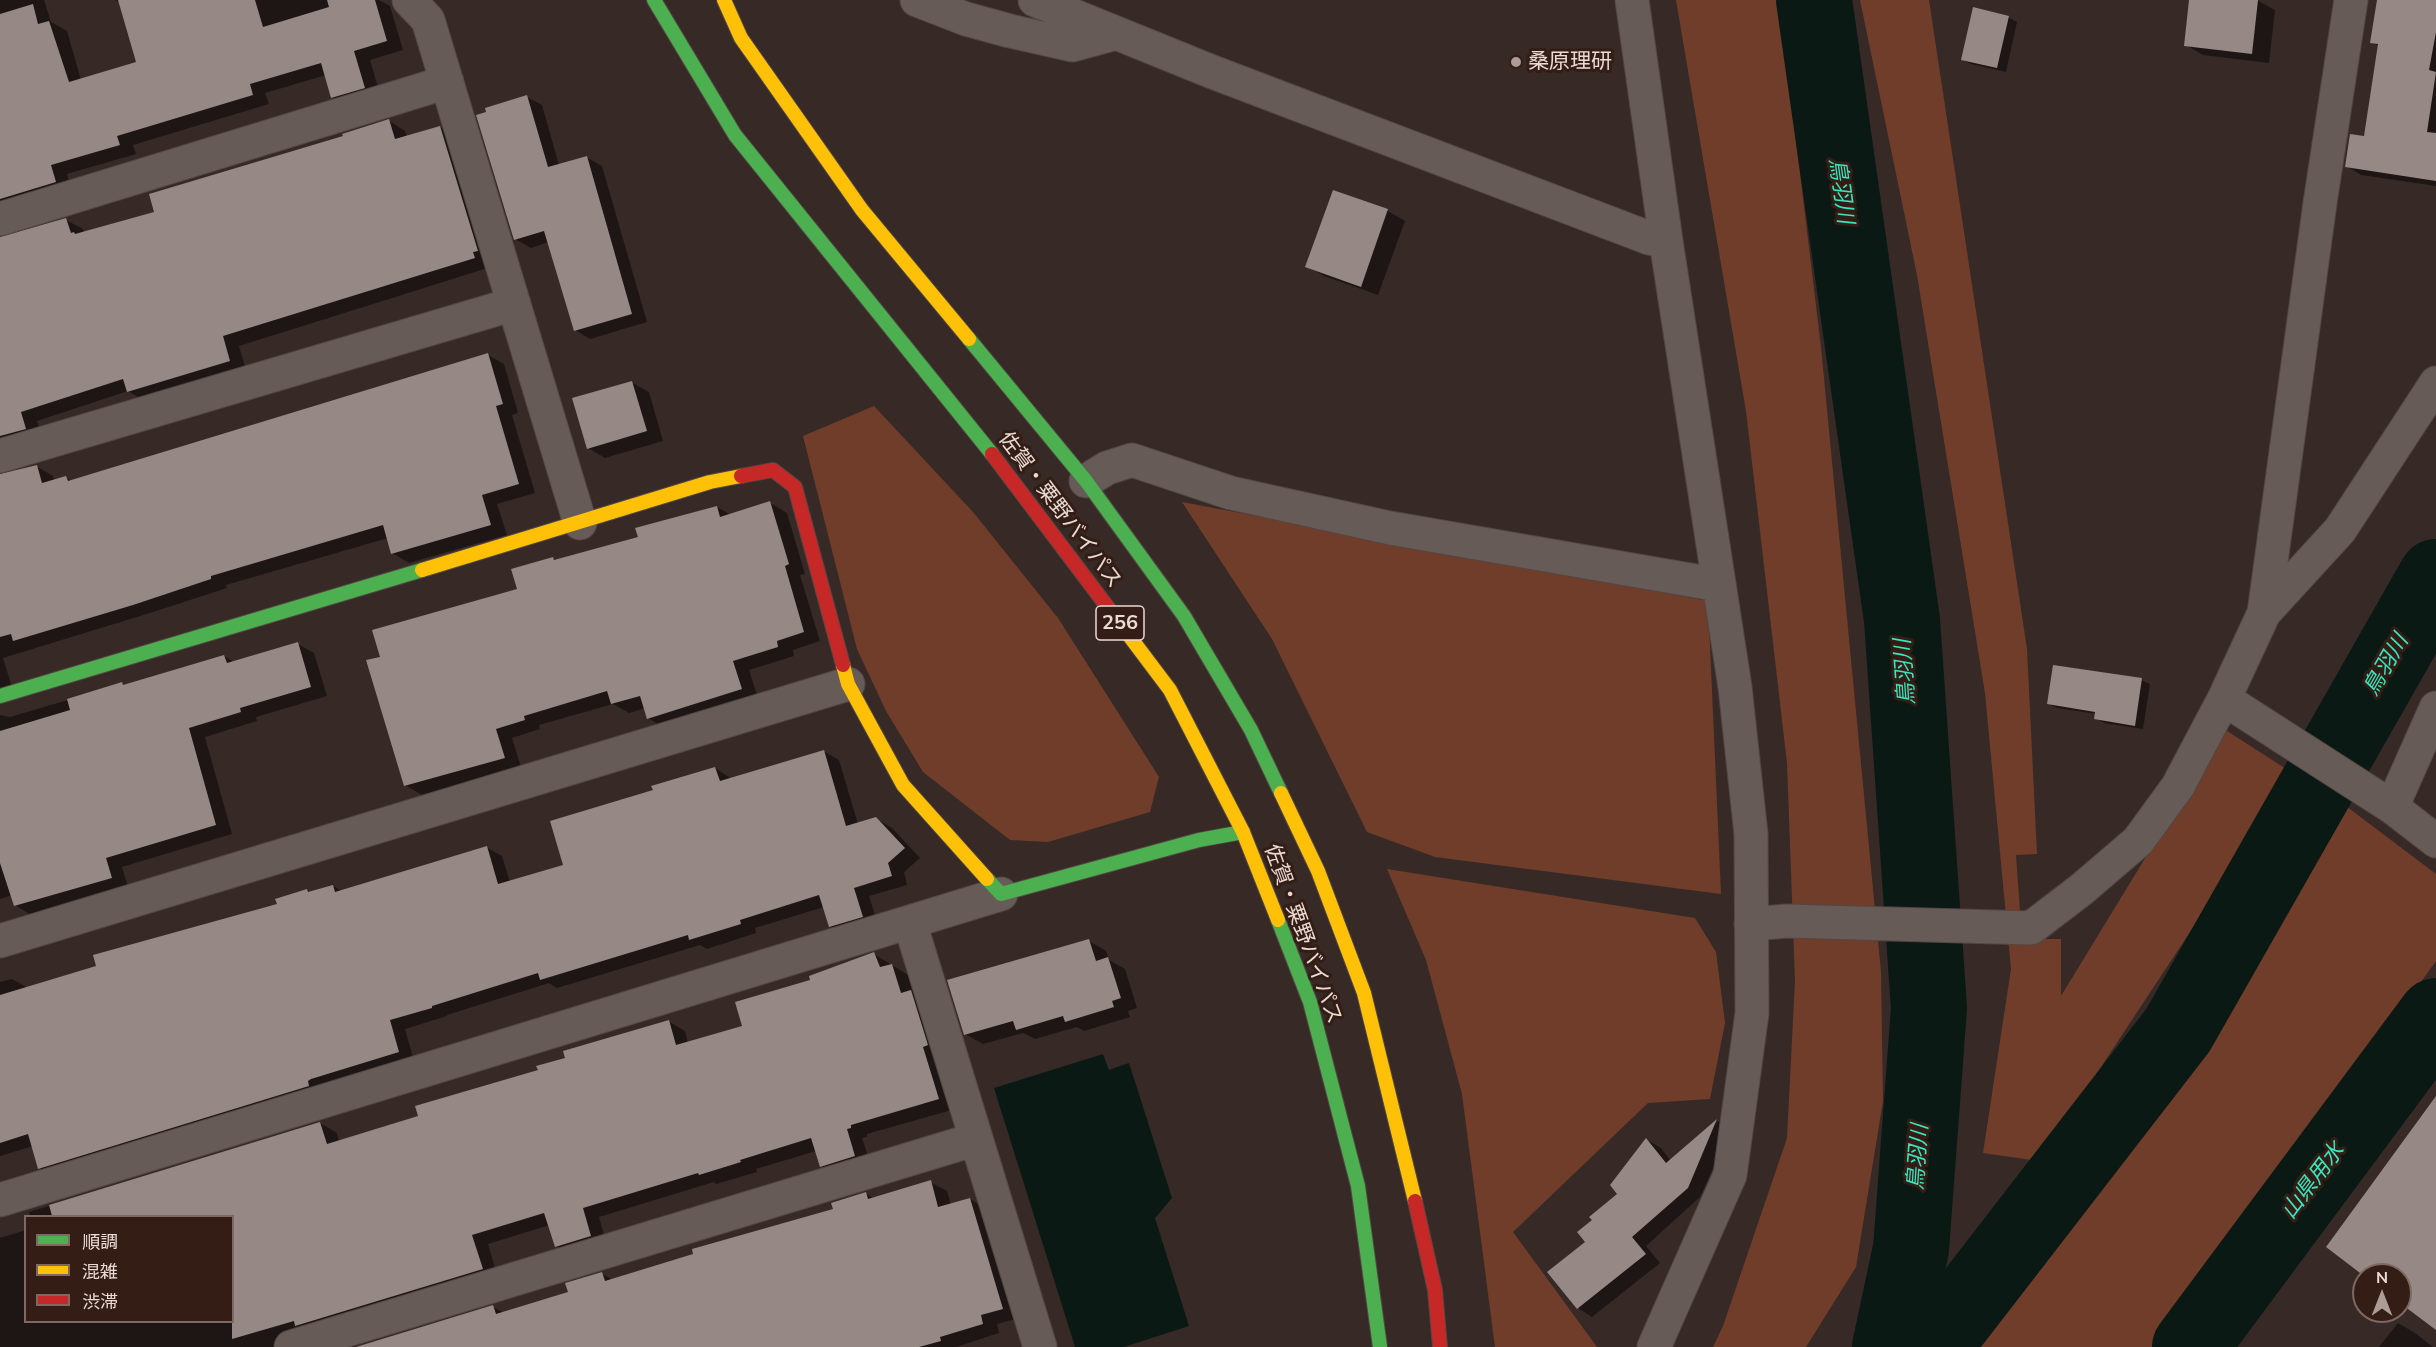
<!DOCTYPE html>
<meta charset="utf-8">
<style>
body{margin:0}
#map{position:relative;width:2436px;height:1347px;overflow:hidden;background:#372a26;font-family:Mulish,"Noto Sans JP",sans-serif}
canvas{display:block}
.legend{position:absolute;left:24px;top:1215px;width:210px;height:108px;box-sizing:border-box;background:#341d15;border:2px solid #7d6961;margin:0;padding:8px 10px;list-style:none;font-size:18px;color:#eadad4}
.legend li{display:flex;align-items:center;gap:12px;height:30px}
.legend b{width:30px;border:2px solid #7d6961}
.north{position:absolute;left:2352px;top:1263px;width:60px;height:60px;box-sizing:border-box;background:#341d15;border:2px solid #7d6961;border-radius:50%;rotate:0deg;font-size:16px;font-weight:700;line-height:24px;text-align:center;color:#eadad4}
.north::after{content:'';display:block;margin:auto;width:21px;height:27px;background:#ab9c97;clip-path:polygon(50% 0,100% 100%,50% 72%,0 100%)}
</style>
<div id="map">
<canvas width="2436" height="1347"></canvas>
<ul class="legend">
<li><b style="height:8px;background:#4caf50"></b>順調</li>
<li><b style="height:8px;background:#ffc107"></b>混雑</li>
<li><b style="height:8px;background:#c62828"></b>渋滞</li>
</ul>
<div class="north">N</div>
</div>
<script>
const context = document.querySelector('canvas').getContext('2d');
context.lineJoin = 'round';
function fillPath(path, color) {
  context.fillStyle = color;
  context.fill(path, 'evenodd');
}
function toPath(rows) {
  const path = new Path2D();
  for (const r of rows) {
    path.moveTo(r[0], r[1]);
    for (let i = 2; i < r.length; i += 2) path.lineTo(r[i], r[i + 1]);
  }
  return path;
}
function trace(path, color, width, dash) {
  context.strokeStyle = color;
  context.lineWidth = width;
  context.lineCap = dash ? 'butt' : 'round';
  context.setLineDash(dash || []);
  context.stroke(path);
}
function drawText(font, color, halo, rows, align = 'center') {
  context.font = font + ' Mulish,"Noto Sans JP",sans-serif';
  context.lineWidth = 6;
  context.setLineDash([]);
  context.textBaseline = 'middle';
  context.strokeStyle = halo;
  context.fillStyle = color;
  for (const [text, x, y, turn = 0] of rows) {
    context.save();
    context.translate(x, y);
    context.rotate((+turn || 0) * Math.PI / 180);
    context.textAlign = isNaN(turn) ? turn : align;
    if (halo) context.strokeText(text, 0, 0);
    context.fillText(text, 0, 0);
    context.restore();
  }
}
const green = toPath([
 [1676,0,1779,0,1821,347,1881,972,1883,1101,1856,1267,1806,1347,1713,1347,1723,1326,1787,1138,1795,981,1787,763,1746,411],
 [1860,0,1929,0,2027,649,2037,854,2016,855,2022,939,2061,939,2061,996,2224,729,2294,774,2039,1161,1983,1153,2011,969,1985,693,1917,275],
 [874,406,973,512,1058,618,1159,777,1150,812,1048,842,1010,840,923,772,886,711,857,649,803,436],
 [1182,502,1708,601,1721,894,1435,857,1367,832,1272,639],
 [2326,791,2436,874,2436,961,2158,1347,1946,1347,2068,1179],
 [1387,869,1695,918,1716,952,1725,1023,1710,1099,1648,1103,1513,1232,1597,1347,1495,1347,1462,1094,1426,960]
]);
const water = toPath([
 [1103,1054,1109,1070,1129,1063,1172,1198,1155,1218,1189,1326,1124,1347,1075,1347,994,1088]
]);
const shadow = toPath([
 [0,0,44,0,51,22,67,31,81,80,138,63,121,3,115,0,379,0,390,6,403,50,370,60,381,97,349,106,332,97,326,75,265,93,269,104,133,145,136,154,67,174,72,191,0,221],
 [2191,0,2257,0,2275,10,2269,63,2203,55,2186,45],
 [2379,0,2416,0,2436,4,2436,186,2361,175,2347,166,2365,138,2379,46,2372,42],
 [2008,17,2017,22,2006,72,1971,64,1963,60],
 [527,97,542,105,559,165,586,157,602,166,647,322,590,339,575,330,549,242,531,248,515,239],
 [389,121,405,131,407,137,440,127,457,137,491,267,239,346,246,370,145,401,128,391,37,421,42,438,0,458,0,238,66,220,83,229,84,233,156,213],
 [1334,192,1388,211,1405,221,1378,295,1324,276,1307,266],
 [488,355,504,364,518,413,512,415,535,493,497,504,507,535,409,563,392,553,388,538,226,585,227,588,150,613,3,658,12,687,0,698,0,475,36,466,53,476,54,481,66,478,72,481],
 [631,382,649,392,663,441,605,458,588,448],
 [770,503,787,513,805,574,800,575,820,641,793,650,794,656,749,670,758,698,664,728,648,718,645,708,629,713,613,704,539,725,540,729,512,738,521,767,422,795,405,785,382,658,519,590,553,558,557,561,639,538,717,507,731,515],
 [298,644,314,653,327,696,256,717,257,721,205,737,232,834,122,867,128,887,31,915,15,905,12,895,0,899,0,715,10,717,122,684,126,686,224,656,234,662],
 [2141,680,2150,684,2143,729,2104,723,2096,718,2097,714,2057,708,2049,704],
 [823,751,839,760,858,824,875,818,892,828,920,858,904,872,907,885,869,896,878,925,846,935,830,926,824,907,755,928,756,933,707,949,700,945,557,988,549,983,447,1015,447,1016,405,1029,414,1061,55,1177,40,1168,33,1146,0,1156,0,982,12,979,28,988,98,967,279,905,307,890,311,893,333,886,342,891,486,847,502,856,510,882,565,866,655,791,715,768,732,779],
 [1089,941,1106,951,1109,960,1125,969,1137,1008,1128,1011,1130,1017,1084,1031,1077,1027,1035,1039,1023,1033,983,1044,965,1034],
 [874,954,908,975,914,994,927,1002,955,1109,867,1134,867,1137,862,1138,871,1165,837,1175,821,1166,816,1151,756,1169,757,1172,716,1184,714,1182,599,1217,607,1245,573,1256,556,1246,550,1225,488,1244,498,1278,292,1347,0,1347,0,1238,26,1230,26,1322,232,1322,232,1216,30,1216,29,1212,320,1123,337,1133,339,1141,420,1117,668,1021,685,1031,688,1043,743,1027,812,981],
 [1718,1121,1731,1129,1700,1197,1646,1246,1660,1263,1592,1317,1578,1308,1549,1272,1587,1242,1619,1194,1647,1140,1661,1148,1671,1161],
 [930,1182,947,1191,951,1205,970,1199,986,1209,1019,1318,997,1324,999,1333,956,1347,361,1347,493,1307,504,1313,570,1293,602,1274,613,1280,835,1210,866,1194,875,1199],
 [2398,1323,2415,1333,2433,1347,2379,1347]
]);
const river = toPath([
 [1814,0,1902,620,1929,1008,1911,1249,1890,1347],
 [1933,1347,2178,1030,2436,577],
 [2190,1347,2436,1016]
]);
const building = toPath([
 [118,0,255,0,263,27,329,7,327,0,375,0,387,41,354,51,365,88,331,98,321,63,250,84,253,95,117,136,120,145,51,165,56,182,0,199,0,14,33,4,38,24,49,21,69,82,136,62],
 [2189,0,2258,0,2252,54,2184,46],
 [2377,0,2436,0,2436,32,2429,70,2436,72,2427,132,2436,133,2436,181,2345,167,2350,134,2364,136,2378,44,2370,43],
 [1973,7,2009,16,1997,68,1961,60],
 [527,95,548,167,587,156,632,314,574,331,544,231,514,240,476,115,486,112,485,108],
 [389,119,395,139,440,126,478,251,473,252,475,258,223,336,230,361,127,392,123,379,21,412,26,429,0,436,0,237,66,218,71,233,74,232,75,234,154,212,149,194,343,136,342,134],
 [1333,190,1388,209,1361,287,1305,267],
 [488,353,503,404,496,406,519,484,482,495,491,525,391,554,383,525,211,576,211,579,133,605,13,641,11,634,0,637,0,474,37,465,42,483,66,476,68,481],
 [632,381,647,431,587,449,572,398],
 [770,501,789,564,785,566,804,632,777,641,778,647,733,661,742,689,647,719,640,696,611,704,607,691,524,716,525,720,496,729,505,758,404,786,366,660,380,657,372,630,517,589,511,569,553,557,554,560,638,537,635,528,717,506,720,517],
 [298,642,311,687,240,708,241,712,189,728,216,825,106,858,112,878,14,906,0,863,0,731,70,710,67,699,122,682,123,685,224,655,227,663],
 [2053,665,2142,678,2135,726,2094,719,2095,712,2047,704],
 [824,750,846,826,876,817,905,848,888,863,892,876,854,888,863,917,829,927,819,895,740,920,741,924,689,940,688,935,540,980,538,973,432,1006,432,1008,390,1020,399,1052,311,1079,308,1081,309,1086,38,1169,28,1134,0,1143,0,995,96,966,93,955,277,904,275,899,307,889,308,892,333,885,335,892,487,846,498,884,563,865,550,821,653,790,651,786,715,767,720,781],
 [1089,939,1096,961,1108,957,1121,998,1112,1001,1114,1007,1065,1022,1063,1016,1016,1030,1013,1021,964,1035,947,980],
 [874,952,880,967,892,964,901,993,911,990,928,1045,923,1047,939,1099,851,1125,851,1128,847,1129,855,1156,820,1167,811,1138,740,1160,741,1162,699,1175,698,1173,583,1208,591,1236,555,1247,544,1213,472,1235,483,1269,295,1326,294,1321,232,1339,232,1216,52,1216,49,1205,320,1122,327,1144,418,1116,415,1106,538,1070,536,1066,565,1058,563,1051,669,1020,676,1045,742,1026,735,1002,810,980,809,976],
 [2436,1096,2436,1330,2400,1303,2400,1275,2364,1276,2326,1247],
 [1717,1119,1688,1188,1632,1237,1646,1254,1577,1309,1547,1272,1585,1242,1577,1232,1592,1220,1589,1217,1617,1194,1610,1185,1646,1138,1666,1163],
 [931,1180,938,1207,970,1198,1003,1309,981,1315,983,1324,940,1337,941,1341,919,1347,356,1347,493,1305,496,1314,568,1292,565,1283,602,1272,605,1281,693,1254,692,1249,833,1209,831,1203,866,1192,868,1199]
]);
const street = toPath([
 [409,0,428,20,580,523],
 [917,0,966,19,1010,31,1072,45,1116,33],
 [1035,0,1210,71,1649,238,1666,241],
 [1632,0,1666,241,1735,687,1751,834,1752,1013,1730,1175,1654,1347],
 [0,219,447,82],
 [0,456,514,304],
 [1086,481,1107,468,1132,460,1231,493,1390,528,1719,585],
 [2264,613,2320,203,2351,0],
 [2224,699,2392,807,2436,841],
 [2392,807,2436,708],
 [910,923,1040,1347],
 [1751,924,1787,921,2031,928,2082,889,2138,841,2178,786,2224,699,2264,613,2340,530,2436,383],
 [0,941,848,684],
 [0,1200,1001,894],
 [291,1347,976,1139]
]);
const fast = toPath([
 [654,0,735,135,992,454],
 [969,339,1086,481,1184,616,1251,730,1281,793],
 [0,696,422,570],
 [987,879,1001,894,1199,840,1243,832],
 [1278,920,1310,1002,1358,1186,1380,1347]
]);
const slow = toPath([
 [724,0,741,38,862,210,969,339],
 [422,570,710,482,741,476],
 [1115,617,1170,690,1243,832,1278,920],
 [843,665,848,684,903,785,987,879],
 [1281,793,1318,871,1364,993,1415,1201]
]);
const jam = toPath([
 [992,454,1115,617],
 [741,476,773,470,795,487,843,665],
 [1415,1201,1435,1290,1440,1347]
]);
const markers = [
 [1516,62,6,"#ab9c97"]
];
const shields = [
 [1120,623,48]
];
const shieldNames = [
 ["256",1120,623]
];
const poiNames = [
 ["桑原理研",1528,62]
];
const streetNames = [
 ["佐賀・粟野バイパス",1060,510,53],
 ["佐賀・粟野バイパス",1303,934,70]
];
const waterNames = [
 ["鳥羽川",1841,191,82],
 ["鳥羽川",2386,665,-60],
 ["鳥羽川",1905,672,-94],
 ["鳥羽川",1918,1157,-86],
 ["山県用水",2313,1181,-53]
];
fillPath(green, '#703d2a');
fillPath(water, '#0b1915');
fillPath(shadow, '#0007');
trace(river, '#0b1915', 76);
fillPath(building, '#968985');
trace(street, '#534743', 35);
trace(fast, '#534743', 16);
trace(slow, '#534743', 16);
trace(jam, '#534743', 16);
trace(street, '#665b57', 33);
trace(fast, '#4caf50', 14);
trace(slow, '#ffc107', 14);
trace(jam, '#c62828', 14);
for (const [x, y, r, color] of markers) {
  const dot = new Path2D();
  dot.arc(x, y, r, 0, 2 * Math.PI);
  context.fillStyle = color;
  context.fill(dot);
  trace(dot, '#341d15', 2);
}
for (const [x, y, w] of shields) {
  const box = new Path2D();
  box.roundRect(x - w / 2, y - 17, w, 34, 4.5);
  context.fillStyle = '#341d15';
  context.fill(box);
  trace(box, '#eadad4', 1.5);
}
drawText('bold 20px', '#eadad4', null, shieldNames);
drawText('21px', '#eadad4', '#341d15', poiNames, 'left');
drawText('21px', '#eadad4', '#341d15', streetNames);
drawText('italic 22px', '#36e7c0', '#341d15', waterNames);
</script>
